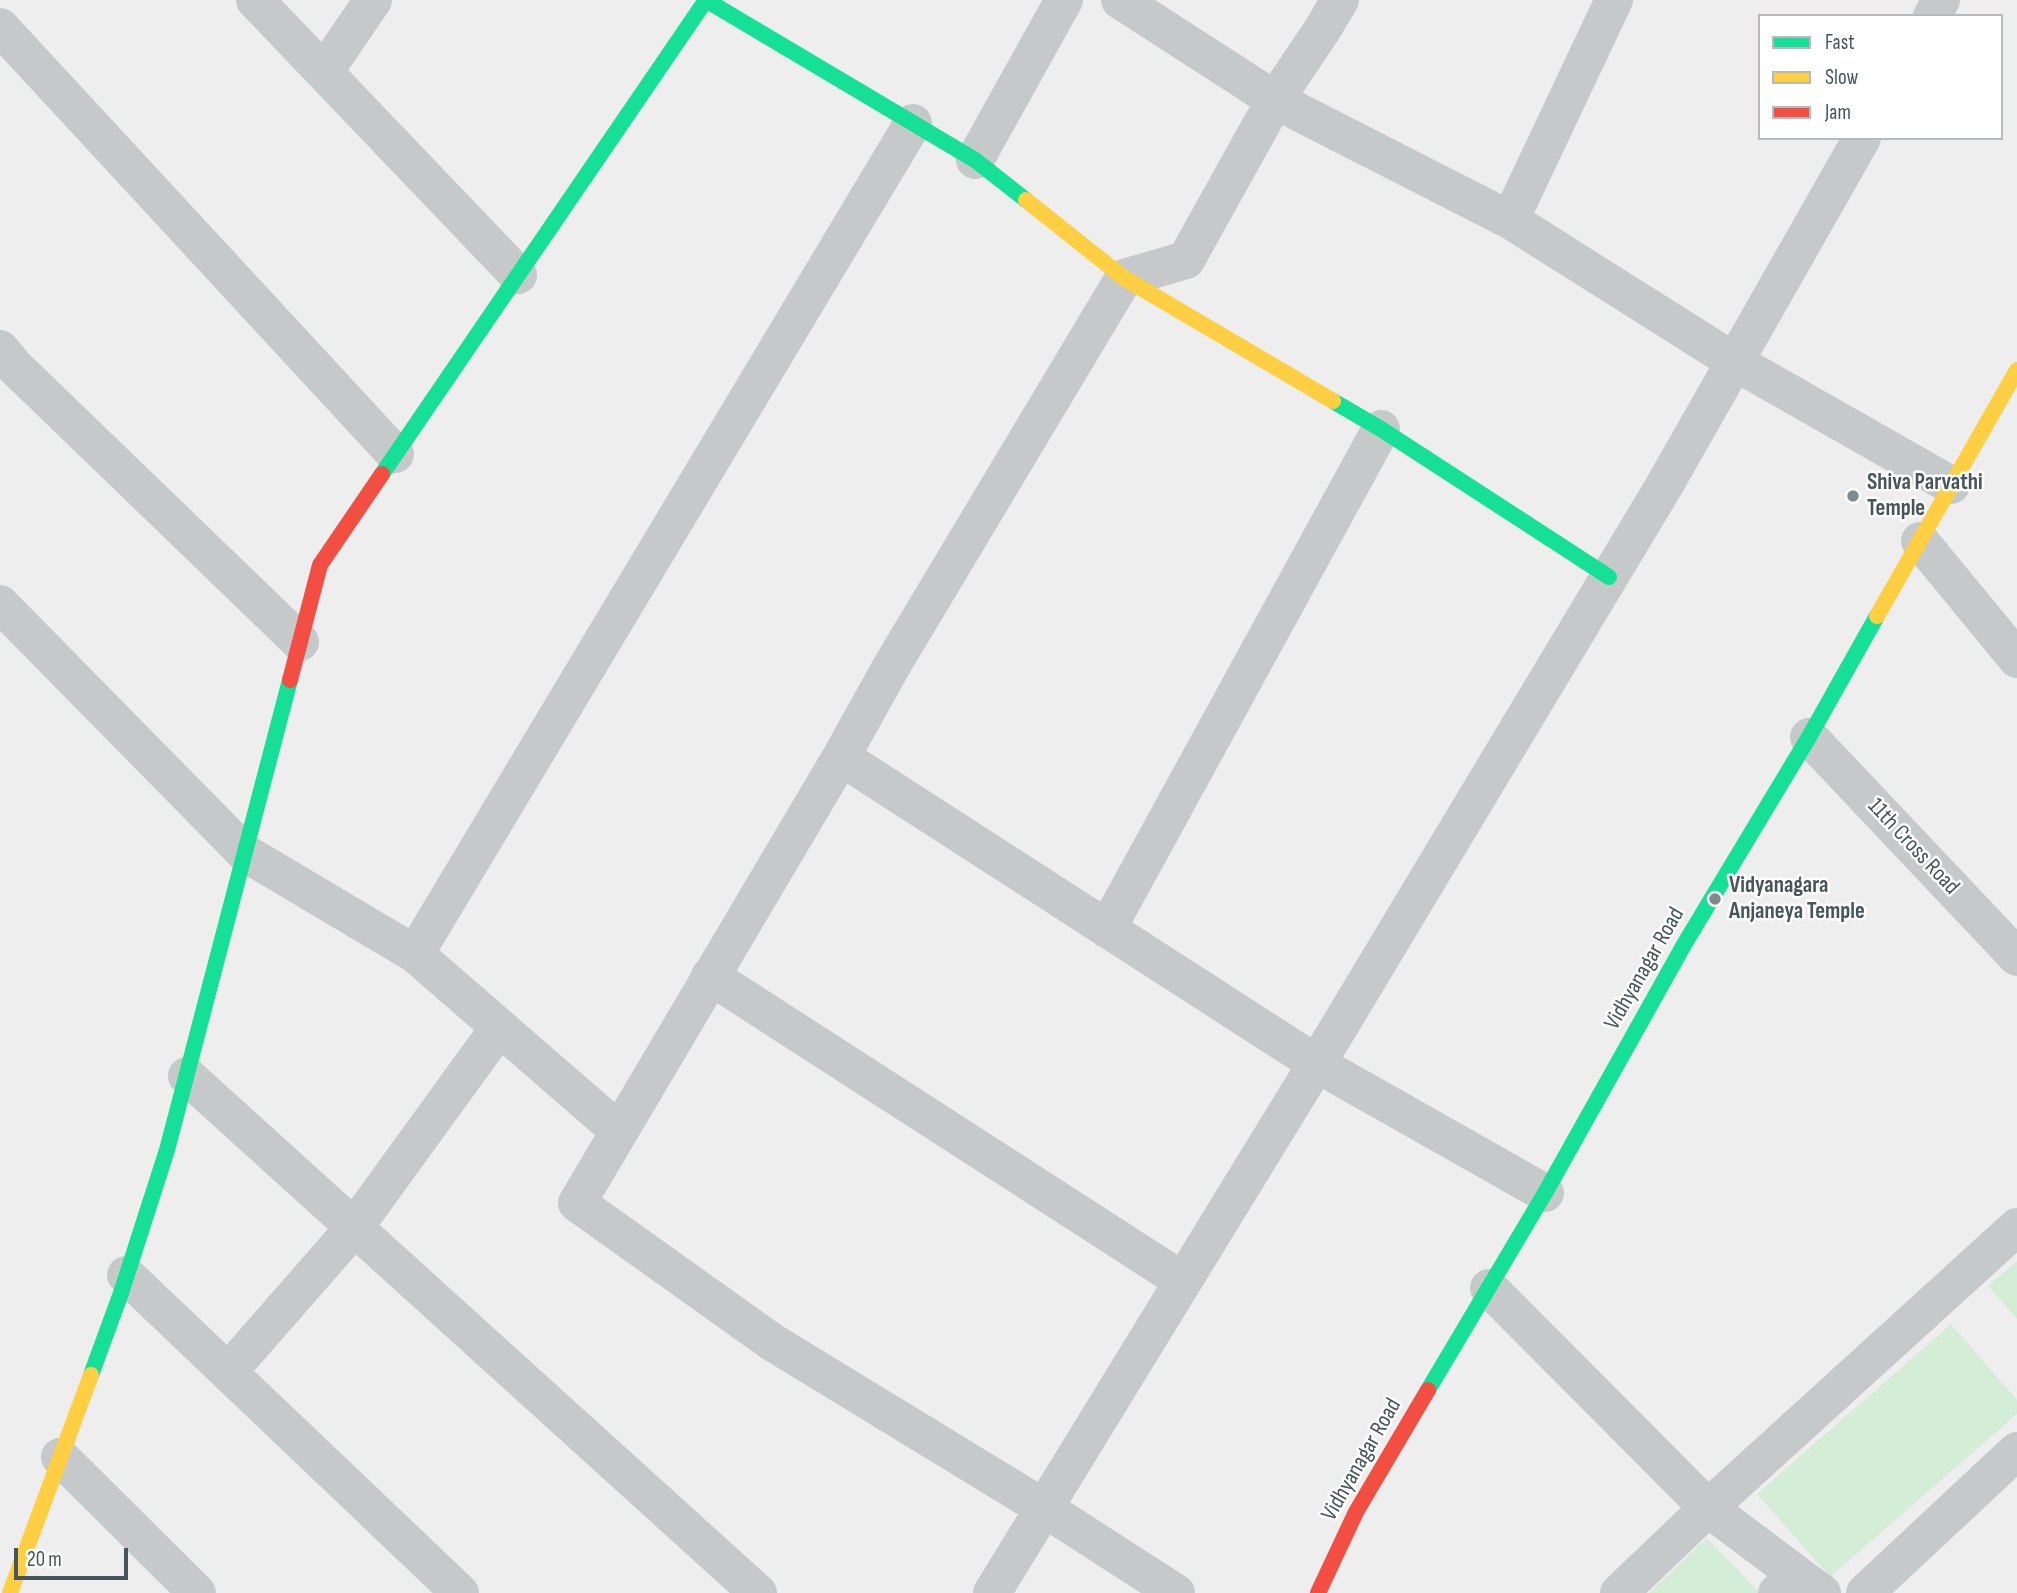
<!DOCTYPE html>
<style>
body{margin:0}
#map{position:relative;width:2017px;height:1593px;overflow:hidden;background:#efeeee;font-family:"Sofia Sans Condensed",sans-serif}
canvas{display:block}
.legend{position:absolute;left:1758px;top:14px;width:245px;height:126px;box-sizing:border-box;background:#fff;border:2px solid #b5bbbd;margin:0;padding:9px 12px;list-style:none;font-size:21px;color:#46555a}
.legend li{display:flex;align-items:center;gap:14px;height:35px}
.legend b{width:35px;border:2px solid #b5bbbd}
.scale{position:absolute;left:14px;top:1548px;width:114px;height:32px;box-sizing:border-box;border:4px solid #46555a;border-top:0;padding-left:9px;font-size:21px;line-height:24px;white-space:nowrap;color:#46555a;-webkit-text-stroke:5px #fff;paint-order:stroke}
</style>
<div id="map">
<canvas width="2017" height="1593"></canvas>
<ul class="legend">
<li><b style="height:9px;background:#16e098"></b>Fast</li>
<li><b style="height:9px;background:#ffcf43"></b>Slow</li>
<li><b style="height:9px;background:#f24e42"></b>Jam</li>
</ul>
<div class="scale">20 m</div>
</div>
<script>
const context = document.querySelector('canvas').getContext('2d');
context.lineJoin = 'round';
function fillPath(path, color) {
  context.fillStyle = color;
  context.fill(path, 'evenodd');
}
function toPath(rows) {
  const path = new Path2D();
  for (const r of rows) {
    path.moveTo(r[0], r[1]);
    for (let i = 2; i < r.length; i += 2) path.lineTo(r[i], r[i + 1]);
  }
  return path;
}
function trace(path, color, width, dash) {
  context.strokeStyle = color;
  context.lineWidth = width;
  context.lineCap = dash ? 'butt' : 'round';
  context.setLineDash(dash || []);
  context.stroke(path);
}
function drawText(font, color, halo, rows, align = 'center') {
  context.font = font + ' "Sofia Sans Condensed",sans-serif';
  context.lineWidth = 5;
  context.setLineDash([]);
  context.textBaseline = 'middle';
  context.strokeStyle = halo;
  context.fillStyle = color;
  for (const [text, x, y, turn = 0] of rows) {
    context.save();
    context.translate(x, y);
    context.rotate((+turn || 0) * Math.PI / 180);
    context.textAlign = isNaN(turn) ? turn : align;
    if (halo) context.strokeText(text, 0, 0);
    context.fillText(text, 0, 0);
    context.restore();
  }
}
const green = toPath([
 [2017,1261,2017,1319,1988,1286],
 [1951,1324,2017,1400,2017,1414,1830,1577,1757,1494],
 [1707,1538,1760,1593,1649,1593]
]);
const street = toPath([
 [255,0,518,275],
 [1120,0,1275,100,1510,220,1735,362,1951,485],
 [1932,16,1941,0],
 [0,27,395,454],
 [324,72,373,0],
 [975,160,1064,0],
 [1510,220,1614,0],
 [0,349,15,367,300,642],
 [1920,541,2017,659],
 [0,604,245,853,415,954],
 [1809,737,2017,957],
 [841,757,1317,1064,1545,1193],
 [1107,929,1381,429],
 [710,976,1183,1281],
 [187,1076,758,1593],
 [619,1131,415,954,913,123],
 [126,1275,460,1593],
 [1489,1288,1708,1508,1796,1574],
 [228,1372,354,1228,499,1028],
 [60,1457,197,1593],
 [992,1593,1339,1027,1664,486,1862,138],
 [1176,1593,1044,1508,772,1342,577,1203,841,757,891,667,1124,278,1186,260,1275,100,1322,30,1340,0],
 [1619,1593,1708,1508,2017,1227],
 [1777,1593,1796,1574,1822,1593],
 [1865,1593,2017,1451]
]);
const fast = toPath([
 [1333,401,1381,429,1609,577],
 [382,474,706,0,975,160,1026,200],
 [91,1375,121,1293,167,1150,290,680],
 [1428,1390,1545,1193,1685,943,1809,737,1877,616]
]);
const slow = toPath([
 [1026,200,1124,278,1333,401],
 [1877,616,2017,370],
 [10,1593,91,1375]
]);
const jam = toPath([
 [290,680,320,565,382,474],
 [1318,1593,1356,1512,1428,1390]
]);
const markers = [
 [1853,496,7,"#818b8e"],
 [1715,899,7,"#818b8e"]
];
const poiNames = [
 ["Shiva Parvathi",1867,483],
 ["Temple",1867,509],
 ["Vidyanagara",1729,886],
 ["Anjaneya Temple",1729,912]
];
const streetNames = [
 ["11th Cross Road",1913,847,47],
 ["Vidhyanagar Road",1645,969,-60],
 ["Vidhyanagar Road",1362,1460,-60]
];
fillPath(green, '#d4edd7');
trace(street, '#c6c9ca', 38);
trace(fast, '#16e098', 16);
trace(slow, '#ffcf43', 16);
trace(jam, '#f24e42', 16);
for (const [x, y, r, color] of markers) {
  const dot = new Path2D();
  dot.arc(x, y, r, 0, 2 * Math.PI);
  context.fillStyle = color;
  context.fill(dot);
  trace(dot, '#fff', 2.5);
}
drawText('bold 23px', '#46555a', '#fff', poiNames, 'left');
drawText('23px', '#46555a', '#fff', streetNames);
</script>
